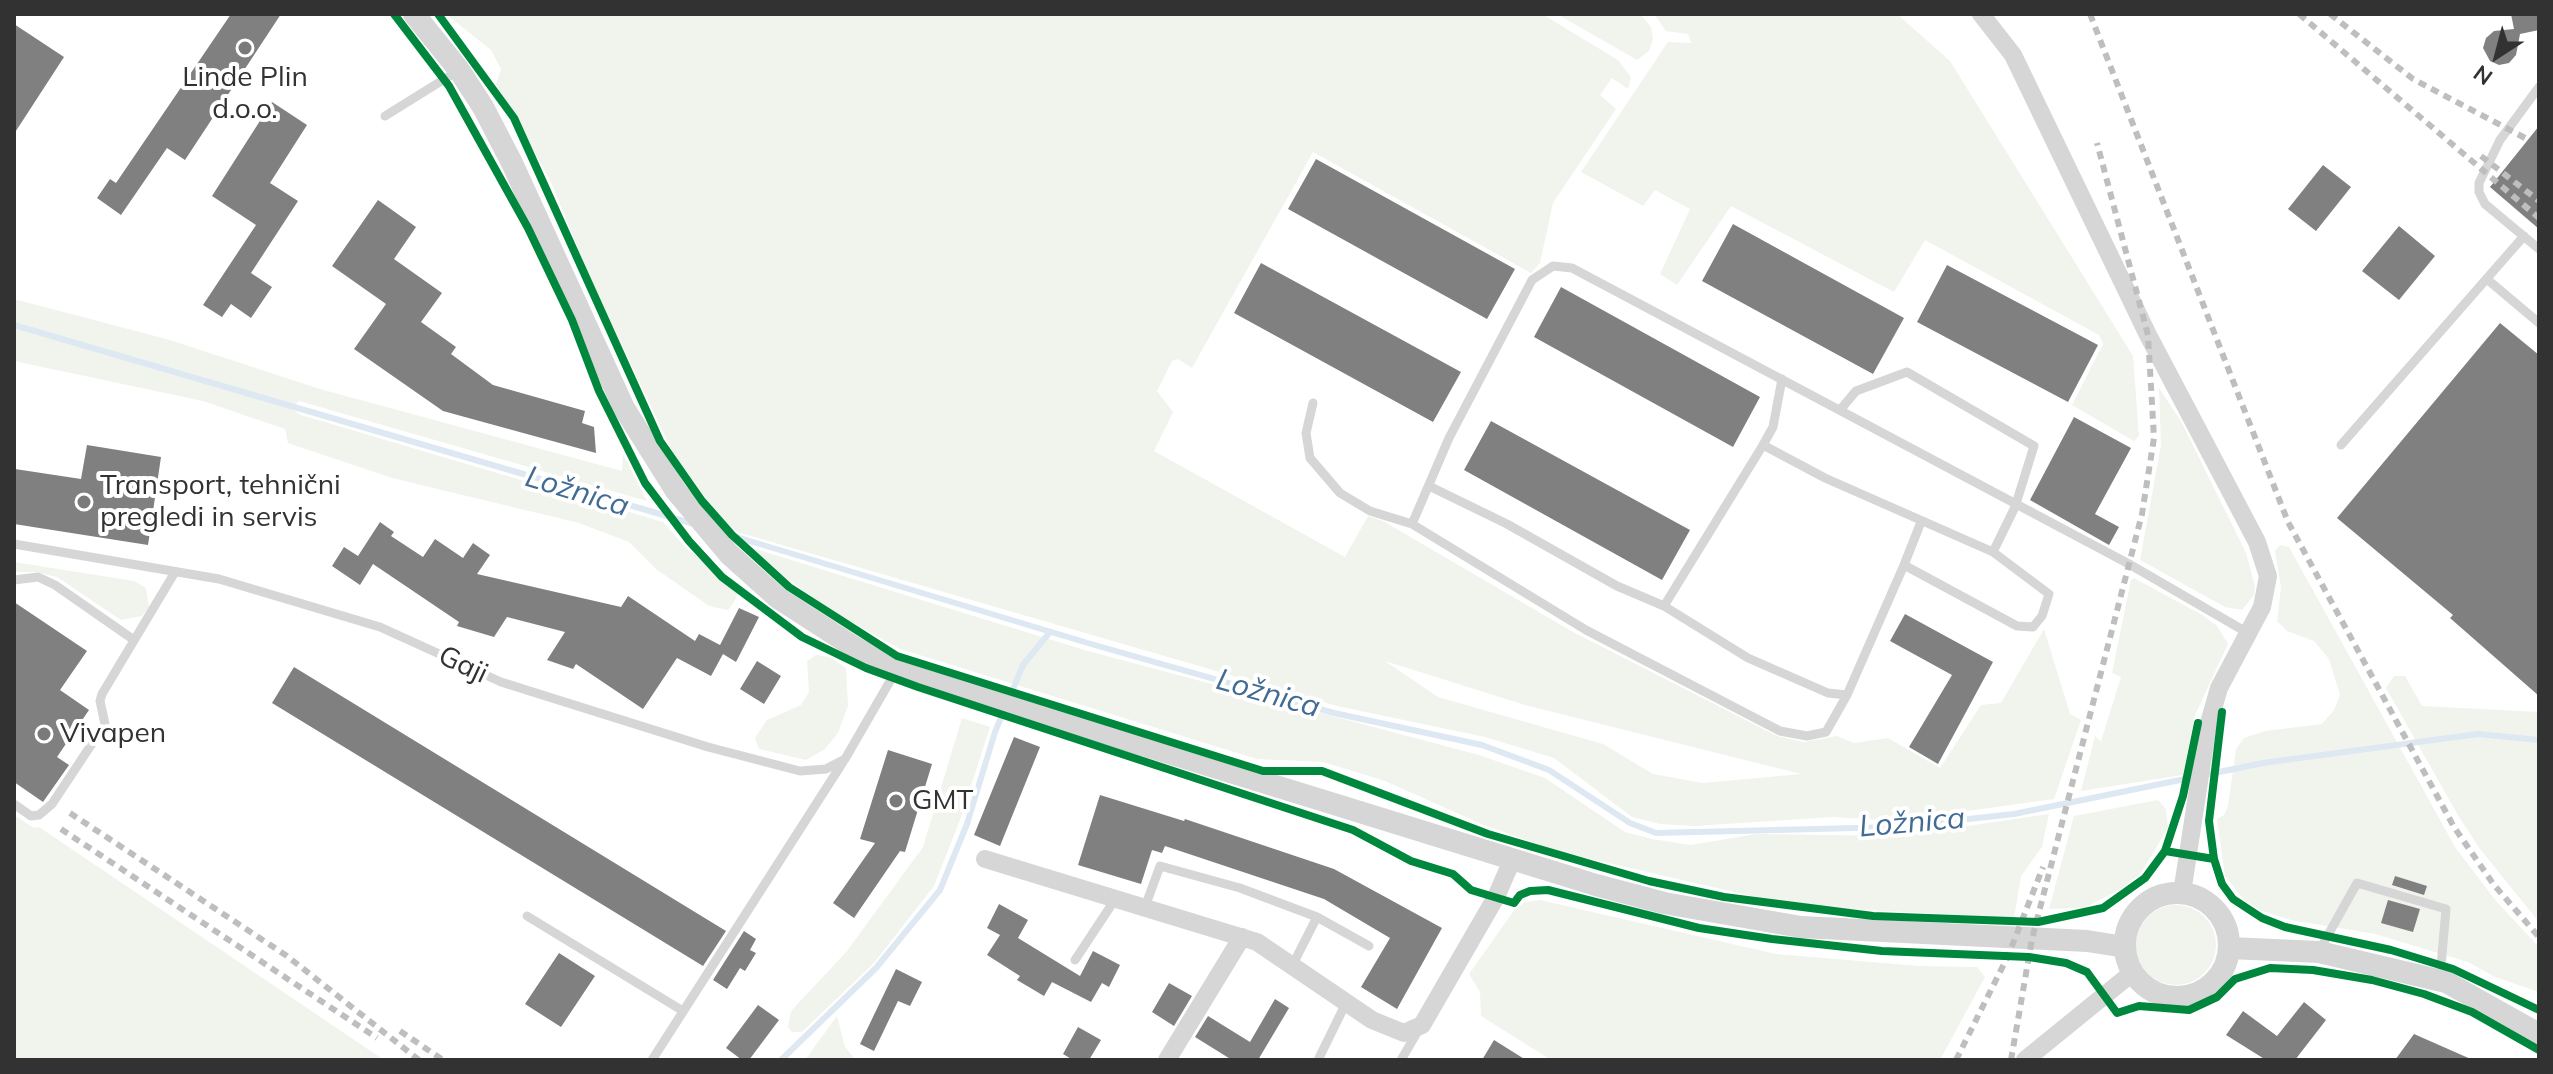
<!DOCTYPE html>
<meta charset="utf-8">
<style>
body{margin:0}
#map{position:relative;width:2553px;height:1074px;overflow:hidden;background:#fff;font-family:Mulish,sans-serif}
canvas{display:block}
.frame{position:absolute;inset:0;border:16px solid #323232;pointer-events:none}
.north{position:absolute;left:2457px;top:16px;width:80px;height:80px;-webkit-text-stroke:6px #fff;paint-order:stroke;rotate:216deg;font-size:22px;font-weight:700;line-height:32px;text-align:center;color:#323232}
.north::after{content:'';display:block;margin:auto;width:28px;height:36px;background:#323232;clip-path:polygon(50% 0,100% 100%,50% 72%,0 100%)}
</style>
<div id="map">
<canvas width="2553" height="1074"></canvas>
<div class="frame"></div>
<div class="north">N</div>
</div>
<script>
const context = document.querySelector('canvas').getContext('2d');
context.lineJoin = 'round';
function fillPath(path, color) {
  context.fillStyle = color;
  context.fill(path, 'evenodd');
}
function toPath(rows) {
  const path = new Path2D();
  for (const r of rows) {
    if (r.length === 3) {
      path.moveTo(r[0] + r[2], r[1]);
      path.arc(r[0], r[1], r[2], 0, 2 * Math.PI);
      continue;
    }
    path.moveTo(r[0], r[1]);
    for (let i = 2; i < r.length; i += 2) path.lineTo(r[i], r[i + 1]);
  }
  return path;
}
function trace(path, color, width, dash) {
  context.strokeStyle = color;
  context.lineWidth = width;
  context.lineCap = dash ? 'butt' : 'round';
  context.setLineDash(dash || []);
  context.stroke(path);
}
function drawText(font, color, halo, rows, align = 'center') {
  context.font = font + ' Mulish,sans-serif';
  context.lineWidth = 8;
  context.setLineDash([]);
  context.textBaseline = 'middle';
  context.strokeStyle = halo;
  context.fillStyle = color;
  for (const [text, x, y, turn = 0] of rows) {
    context.save();
    context.translate(x, y);
    context.rotate((+turn || 0) * Math.PI / 180);
    context.textAlign = isNaN(turn) ? turn : align;
    if (halo) context.strokeText(text, 0, 0);
    context.fillText(text, 0, 0);
    context.restore();
  }
}
const green = toPath([
 [446,14,1542,14,1618,60,1631,77,1628,89,1612,78,1600,95,1616,109,1553,203,1540,263,1531,273,1313,152,1192,368,1178,359,1172,361,1157,391,1173,412,1154,451,1345,557,1368,516,1383,521,1573,632,1777,736,1804,742,1837,736,1854,743,1888,738,1940,768,1981,705,2001,703,2044,629,2070,714,2081,720,2054,799,1895,821,1833,817,1694,826,1660,824,1632,817,1554,758,1485,737,1337,706,737,532,720,518,673,453,590,278,551,182,496,84,501,69,491,50],
 [1385,661,1525,705,1801,774,1703,783,1653,774,1603,744,1438,697],
 [1557,14,1640,14,1651,27,1653,39,1649,51,1637,60],
 [1654,14,1897,14,1950,61,2133,356,2139,436,2134,441,2072,405,2103,344,2099,335,1925,240,1894,292,1731,206,1677,285,1660,274,1690,209,1655,190,1643,206,1581,172,1668,42,1691,43,1688,34,1666,31],
 [14,299,170,340,320,389,622,471,623,454,647,501,299,401,290,408,301,415,663,522,686,548,728,581,738,591,735,601,728,610,709,606,656,569,629,542,579,523,392,478,288,443,285,429,203,401,14,361],
 [2159,388,2181,421,2246,553,2255,586,2254,595,2242,610,2225,607,2140,560,2161,445],
 [2280,545,2289,547,2455,847,2496,901,2539,947,2539,992,2495,977,2468,962,2375,934,2291,920,2262,911,2245,901,2225,876,2217,819,2224,815,2228,806,2236,749,2244,738,2265,731,2322,724,2334,710,2340,695,2329,659,2314,641,2287,631,2277,621,2281,587,2275,551],
 [749,547,1088,651,1479,755,1545,778,1625,832,1652,839,1691,845,1756,834,1900,836,2049,814,2042,847,2021,876,2014,918,1795,906,1560,852,1484,825,1385,781,1323,762,1257,759,900,649,832,611,767,565],
 [14,562,134,581,146,588,149,607,142,616,121,620,57,577,36,572,14,572],
 [2134,578,2204,616,2217,626,2228,644,2195,715,2183,775,2081,791,2095,736,2101,741,2121,677,2112,673,2131,580],
 [816,655,830,657,846,668,848,706,838,733,825,749,806,760,759,749,755,738,767,720,801,705,809,692,807,661],
 [2394,676,2405,676,2422,706,2539,712,2539,922,2480,849,2459,817,2386,688],
 [962,718,990,727,960,820,934,886,874,963,802,1032,792,1032,788,1027,791,1011,847,951,923,847],
 [2158,800,2166,809,2168,828,2141,873,2121,889,2084,908,2049,909,2074,816],
 [14,815,34,828,39,827,384,1060,14,1060],
 [1540,900,1776,954,1919,966,1977,967,1985,977,1940,1060,1551,1060,1481,1016,1480,992,1469,974,1515,909,1525,902],
 [2176,945,40],
 [837,1016,845,1047,856,1060,805,1060]
]);
const stream = toPath([
 [14,325,694,524],
 [720,532,1091,644,1334,713,1482,745,1549,770,1630,823,1656,833,1895,827,2014,814,2263,763,2478,734,2539,740],
 [781,1060,876,968,940,890,967,824,995,732,1023,665,1050,632]
]);
const building = toPath([
 [231,14,281,14,185,160,167,148,121,215,97,198,110,179,116,183],
 [2511,14,2539,14,2539,30,2520,34,2516,55,2509,63,2499,65,2490,61,2483,48,2486,38,2494,31,2514,29],
 [14,24,64,57,14,134],
 [272,102,307,125,270,183,298,201,251,273,272,287,251,318,231,304,222,317,203,305,256,225,212,196],
 [2539,126,2539,229,2490,187],
 [1316,159,1515,269,1487,319,1288,209],
 [2323,165,2351,187,2316,231,2288,209],
 [378,200,416,227,394,259,442,293,421,322,456,347,451,354,493,385,585,411,582,423,594,427,596,453,443,411,354,349,386,304,332,266],
 [1733,224,1904,318,1873,374,1702,281],
 [2399,226,2435,256,2399,300,2362,271],
 [1261,263,1461,372,1433,422,1234,313],
 [1947,265,2098,345,2068,402,1917,322],
 [1561,287,1760,397,1733,447,1534,337],
 [2500,323,2539,355,2539,696,2450,618,2453,615,2337,518],
 [2074,417,2131,448,2095,514,2119,527,2109,545,2030,500],
 [1491,421,1690,530,1662,580,1464,470],
 [87,445,161,457,148,545,14,524,15,469,81,479],
 [380,522,394,532,391,536,423,557,435,539,463,558,473,543,490,555,477,574,621,607,628,596,695,641,699,634,720,645,739,608,759,617,736,662,723,654,711,676,677,658,643,709,576,664,573,669,547,660,565,632,507,617,494,637,457,626,459,622,373,564,360,585,332,566,344,547,358,556],
 [14,602,87,651,60,690,89,710,57,757,69,765,43,802,14,782],
 [1905,614,1993,662,1938,764,1909,747,1952,675,1890,641],
 [757,661,781,676,764,704,740,689],
 [294,667,726,931,703,966,272,703],
 [1014,737,1040,747,1000,846,974,835],
 [888,750,932,764,905,852,900,851,854,918,833,903,875,843,860,839],
 [1100,795,1184,821,1185,819,1334,869,1442,928,1397,1009,1361,987,1390,938,1324,899,1165,846,1162,853,1152,850,1141,884,1078,865],
 [2395,876,2427,886,2424,895,2392,885],
 [2388,900,2420,909,2413,932,2381,923],
 [999,904,1028,920,1018,938,1080,976,1093,951,1120,965,1109,987,1102,983,1091,1002,1052,982,1044,996,1017,980,1020,976,987,955,1000,935,987,928],
 [744,931,756,939,750,950,756,953,745,971,740,968,727,989,713,980],
 [559,953,595,976,561,1027,525,1004],
 [896,969,922,982,910,1006,898,1001,874,1051,860,1044],
 [1169,983,1192,996,1174,1026,1152,1012],
 [1275,999,1289,1008,1258,1060,1232,1060,1195,1037,1208,1016,1250,1042],
 [2304,1002,2326,1020,2295,1060,2266,1060,2226,1035,2243,1011,2277,1036],
 [758,1005,779,1020,749,1060,742,1060,726,1048],
 [1078,1027,1101,1040,1089,1060,1073,1060,1063,1054],
 [2414,1034,2473,1060,2395,1060],
 [1494,1040,1526,1060,1482,1060]
]);
const service = toPath([
 [2539,87,2500,140,2479,183,2479,192,2485,204,2539,249],
 [385,116,459,70],
 [2488,280,2539,323],
 [1313,403,1306,433,1310,458,1340,493,1370,511,1412,524,1449,438,1532,280,1553,266,1572,268,2129,564,2248,633],
 [1763,445,1773,427,1782,379],
 [2341,445,2524,236],
 [1429,486,1507,524,1617,586,1664,606,1748,658,1828,693,1847,695,1904,565,2017,626,2033,627,2042,616,2049,594,1993,552,2015,507,2034,446,1907,372,1856,391,1840,410],
 [1412,524,1586,630,1780,731,1807,736,1826,732,1847,695],
 [14,544,219,579,380,627,501,682,708,747,800,771,826,769,845,759,897,669],
 [1904,565,1921,522],
 [14,580,38,577,55,585,134,640],
 [1664,606,1763,445,1825,478,1993,552],
 [14,804,31,816,39,815,52,804,105,724,100,701,102,694,175,572],
 [1145,907,1160,866,1240,888,1317,917,1369,946],
 [527,916,683,1011],
 [2319,951,2357,883,2446,909,2441,966,2445,979],
 [1075,960,1116,898],
 [1292,966,1317,917],
 [652,1060,843,762],
 [1318,1060,1346,1003],
 [1401,1060,1418,1031]
]);
const minor = toPath([
 [1981,14,2013,55,2148,335,2257,542,2268,576,2262,607,2219,688,2207,730,2182,893],
 [985,859,1257,942,1372,1020,1404,1033,1422,1025,1496,897,1513,858],
 [1167,1060,1242,937],
 [2025,1060,2132,973]
]);
const tertiary = toPath([
 [414,14,459,70,483,107,512,163,624,408,676,491,729,554,778,598,854,647,897,669,1596,885,1664,903,1801,927,2087,941,2125,947],
 [2177,945,52],
 [2229,948,2319,952,2446,982,2539,1034]
]);
const rail = toPath([
 [2090,14,2288,522,2454,827,2494,885,2539,937],
 [2299,14,2539,218],
 [2330,14,2413,79,2525,138],
 [2481,156,2539,201],
 [70,813,287,956,419,1060],
 [61,829,377,1038],
 [400,1031,443,1060],
 [1956,1060,2008,956,2043,867],
 [2011,1060,2032,939,2142,514,2154,438,2148,335,2097,143]
]);
const cycleway = toPath([
 [394,14,449,86,528,228,572,320,599,391,645,483,689,541,722,577,802,637,866,668,918,687,1353,830,1411,861,1453,874,1471,890,1514,903,1520,895,1530,891,1548,890,1699,928,1772,939,1882,951,2029,957,2066,963,2087,972,2117,1013,2139,1006,2189,1010,2217,997,2235,979,2270,968,2313,970,2372,980,2424,994,2472,1012,2539,1050],
 [438,14,514,118,660,441,702,501,732,535,789,587,897,656,1263,771,1322,771,1488,834,1649,881,1724,897,1873,916,2038,922,2103,908,2145,878,2165,851,2214,859,2222,884,2233,899,2262,918,2285,927,2391,950,2453,969,2539,1010],
 [2165,851,2183,796,2198,723],
 [2214,859,2209,821,2222,712]
]);
const markers = [
 [245,48,8,"#7a7a7a"],
 [84,502,8,"#7a7a7a"],
 [44,734,8,"#7a7a7a"],
 [896,801,8,"#7a7a7a"]
];
const poiNames = [
 ["Linde Plin",245,78,"center"],
 ["d.o.o.",245,110,"center"],
 ["Transport, tehnični",100,486],
 ["pregledi in servis",100,518],
 ["Vivapen",60,734],
 ["GMT",912,801]
];
const streetNames = [
 ["Gaji",463,665,25]
];
const waterNames = [
 ["Ložnica",577,492,17],
 ["Ložnica",1268,694,16],
 ["Ložnica",1912,823,-5]
];
fillPath(green, '#f0f4ed');
trace(stream, '#dde8f2', 6);
fillPath(building, '#808080');
trace(service, '#d6d6d6', 9);
trace(minor, '#d6d6d6', 18);
trace(tertiary, '#d6d6d6', 22);
trace(rail, '#bebebe', 6, [8, 6]);
trace(cycleway, '#00873e', 8);
for (const [x, y, r, color] of markers) {
  const dot = new Path2D();
  dot.arc(x, y, r, 0, 2 * Math.PI);
  context.fillStyle = color;
  context.fill(dot);
  trace(dot, '#fff', 3);
}
drawText('28px', '#323232', '#fff', poiNames, 'left');
drawText('28px', '#323232', '#fff', streetNames);
drawText('italic 30px', '#426b93', '#fff', waterNames);
</script>
